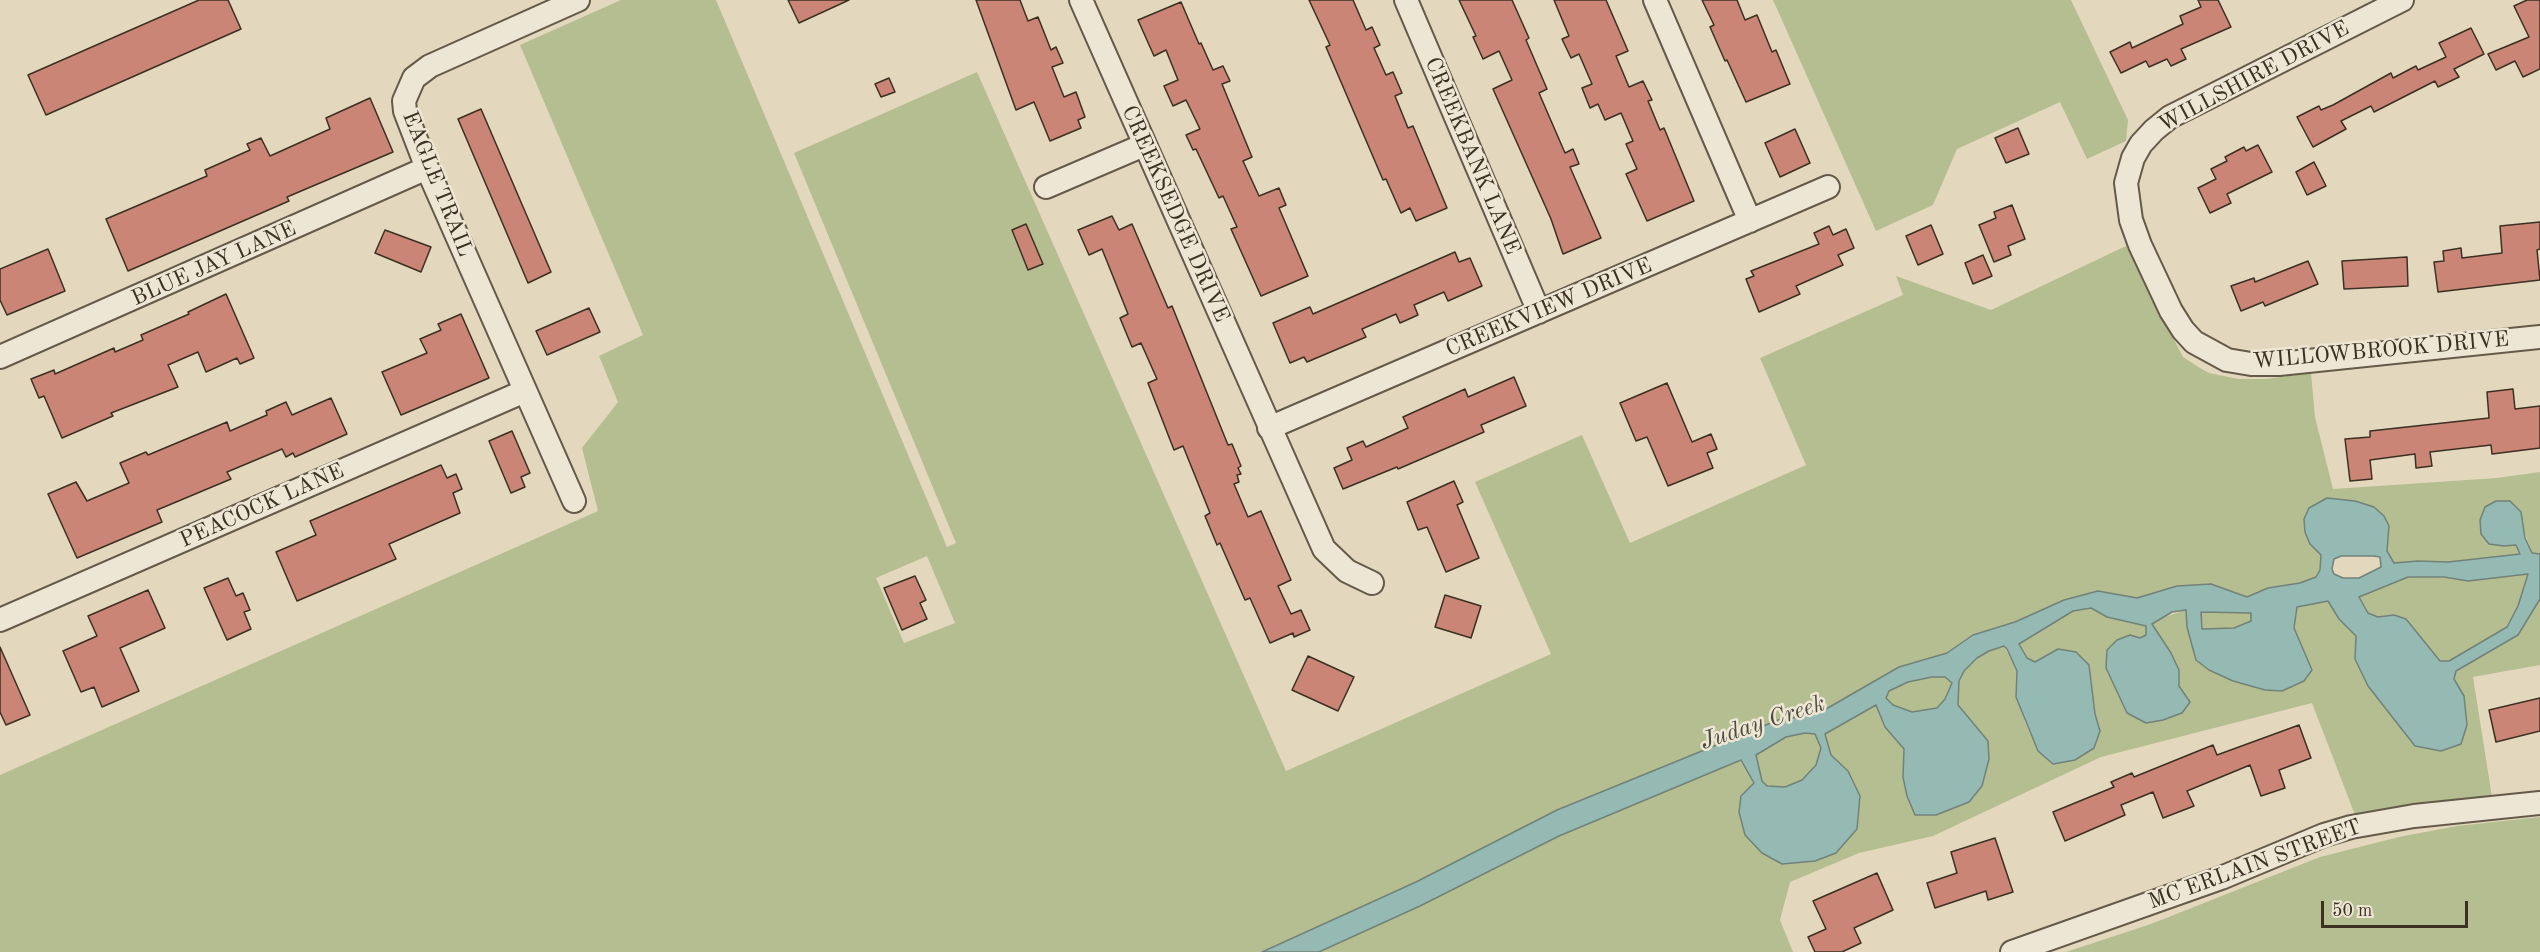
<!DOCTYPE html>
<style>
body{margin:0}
#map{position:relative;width:2540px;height:952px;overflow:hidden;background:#e3d8bd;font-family:"Old Standard TT",serif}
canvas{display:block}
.scale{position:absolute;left:2321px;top:901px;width:147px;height:27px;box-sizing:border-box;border:3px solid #3b3022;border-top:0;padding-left:8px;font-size:18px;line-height:21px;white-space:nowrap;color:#3b3022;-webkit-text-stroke:4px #ede6d4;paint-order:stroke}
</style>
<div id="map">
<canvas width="2540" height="952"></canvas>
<div class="scale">50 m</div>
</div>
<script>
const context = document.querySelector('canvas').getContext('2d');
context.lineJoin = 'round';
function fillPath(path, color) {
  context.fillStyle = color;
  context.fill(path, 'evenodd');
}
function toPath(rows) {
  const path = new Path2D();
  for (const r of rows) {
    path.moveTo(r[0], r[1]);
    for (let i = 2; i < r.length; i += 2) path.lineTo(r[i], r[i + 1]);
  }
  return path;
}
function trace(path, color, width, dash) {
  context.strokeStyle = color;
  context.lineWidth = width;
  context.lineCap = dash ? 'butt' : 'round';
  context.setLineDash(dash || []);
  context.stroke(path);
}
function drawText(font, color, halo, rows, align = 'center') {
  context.font = font + ' "Old Standard TT",serif';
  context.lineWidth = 5;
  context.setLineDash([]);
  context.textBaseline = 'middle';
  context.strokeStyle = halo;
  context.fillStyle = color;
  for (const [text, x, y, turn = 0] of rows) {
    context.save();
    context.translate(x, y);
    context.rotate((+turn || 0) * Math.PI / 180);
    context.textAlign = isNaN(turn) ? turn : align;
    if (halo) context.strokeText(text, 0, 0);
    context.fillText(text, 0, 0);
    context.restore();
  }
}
const green = toPath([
 [621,0,716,0,947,547,956,543,794,153,977,72,1286,771,1551,654,1475,482,1582,435,1630,543,1806,465,1760,358,1903,295,1896,276,1991,310,2126,246,2183,357,2200,368,2209,373,2238,379,2265,379,2311,373,2315,417,2333,489,2497,478,2540,472,2540,554,2532,553,2522,525,2497,501,2485,508,2480,520,2504,546,2516,545,2521,554,2448,562,2418,561,2394,563,2387,551,2389,534,2310,544,2321,555,2320,570,2316,577,2300,583,2268,588,2247,597,2211,584,2177,586,2137,598,2098,591,2064,600,2015,622,1973,635,1947,653,1899,667,1826,709,1805,716,1778,720,1742,760,1754,783,1741,796,1739,812,1857,829,1860,796,1848,771,1831,755,1825,734,1876,705,1885,727,1904,749,1903,777,1988,741,1958,705,1959,681,1964,671,1977,658,1989,651,2004,646,2017,671,2017,697,2025,722,2038,751,2053,764,2100,731,2095,714,2089,665,2035,662,2027,658,2019,644,2073,611,2091,608,2107,617,2146,626,2147,634,2140,638,2130,635,2117,640,2106,668,2127,713,2179,686,2179,670,2171,653,2152,624,2161,618,2186,610,2187,627,2307,657,2294,628,2297,607,2328,601,2339,619,2356,636,2355,659,2368,686,2415,746,2464,696,2454,679,2456,671,2486,654,2534,609,2540,599,2540,665,2473,677,2492,797,2415,804,2355,815,2312,703,2101,757,1933,836,1859,853,1790,882,1780,920,1793,952,0,952,0,775,598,511,582,448,618,402,599,356,643,335,520,45],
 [927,556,955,623,904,643,876,578],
 [1773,0,2071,0,2128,120,2126,141,2087,159,2060,102,1957,149,1933,205,1876,231],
 [2528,573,2518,606,2507,627,2449,661,2440,661,2406,619,2394,615,2378,617,2368,613,2359,597,2408,577,2444,577,2468,581],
 [2201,611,2251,613,2251,621,2235,628,2201,629],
 [1932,677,1945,677,1952,683,1945,699,1937,708,1912,712,1893,705,1886,698,1889,691,1908,682],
 [1805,733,1815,734,1821,748,1816,765,1802,780,1785,787,1767,786,1762,781,1756,755,1786,737],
 [2540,817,2540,952,2066,952,2151,924,2320,857,2399,837,2457,826]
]);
const water = toPath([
 [2327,498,2355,501,2374,507,2384,516,2389,526,2387,551,2394,563,2418,561,2448,562,2520,554,2516,545,2504,546,2489,544,2481,534,2480,520,2485,507,2496,501,2510,501,2521,512,2525,538,2532,553,2540,554,2540,599,2518,635,2456,671,2454,679,2464,696,2467,725,2461,744,2441,751,2415,746,2368,686,2355,659,2356,636,2339,619,2328,601,2297,607,2294,628,2312,670,2304,681,2282,691,2265,690,2233,681,2209,670,2196,660,2187,627,2186,610,2172,612,2152,624,2171,653,2179,670,2179,686,2190,702,2182,713,2163,720,2146,723,2127,713,2106,668,2107,650,2117,640,2130,635,2140,638,2146,635,2146,626,2107,617,2091,608,2073,611,2019,644,2027,658,2035,662,2058,649,2076,652,2089,665,2095,714,2100,731,2094,748,2075,760,2053,764,2038,751,2016,697,2017,671,2007,649,2004,646,1989,651,1977,658,1964,671,1959,681,1958,705,1988,741,1989,759,1982,786,1969,802,1936,815,1915,815,1907,796,1903,777,1904,749,1885,727,1876,705,1825,734,1831,755,1848,771,1860,796,1857,829,1836,853,1815,861,1782,864,1762,853,1745,835,1739,812,1741,796,1754,783,1741,760,1559,836,1420,906,1319,952,1262,952,1416,882,1557,810,1778,720,1805,716,1826,709,1899,667,1947,653,1973,635,2015,622,2064,600,2098,591,2137,598,2177,586,2211,584,2247,597,2268,588,2300,583,2316,577,2320,570,2321,555,2310,544,2305,532,2304,519,2309,508,2327,498],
 [2341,556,2374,556,2380,557,2381,567,2359,578,2343,578,2334,574,2332,569,2334,559,2341,556],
 [2528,574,2518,606,2507,627,2449,661,2440,661,2406,619,2394,615,2378,617,2368,613,2359,597,2408,577,2444,577,2468,581,2528,574],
 [2201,612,2251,613,2251,621,2234,628,2202,629,2201,612],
 [1932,677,1945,677,1952,683,1945,699,1937,708,1912,712,1893,705,1886,698,1889,691,1908,682,1932,677],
 [1805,733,1815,734,1821,748,1816,765,1802,780,1785,787,1767,786,1762,781,1756,755,1786,737,1805,733]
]);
const building = toPath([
 [199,0,228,0,241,29,46,115,28,75,199,0],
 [788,0,849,0,799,23,788,0],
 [976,0,1020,0,1028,21,1038,17,1051,50,1056,47,1063,63,1052,67,1064,97,1076,92,1085,117,1078,120,1081,128,1050,141,1034,102,1016,110,976,0],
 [1309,0,1353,0,1366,30,1372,27,1380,45,1374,48,1386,75,1393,72,1402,93,1395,96,1408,128,1413,126,1447,208,1416,221,1410,208,1401,213,1386,179,1383,180,1326,47,1330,45,1309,0],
 [1459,0,1512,0,1529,38,1526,40,1547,89,1539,93,1565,153,1573,149,1579,164,1570,167,1601,238,1563,254,1551,219,1493,89,1512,80,1499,51,1483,59,1473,37,1476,36,1459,0],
 [1554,0,1606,0,1628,51,1616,56,1629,87,1643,81,1652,100,1648,101,1660,130,1664,128,1694,201,1647,221,1626,174,1637,169,1626,144,1633,141,1621,113,1605,120,1598,104,1590,108,1582,88,1592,84,1579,54,1571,58,1562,39,1569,36,1554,0],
 [1702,0,1737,0,1745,20,1757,15,1772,52,1776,50,1790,84,1746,102,1727,60,1725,61,1710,27,1714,25,1702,0],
 [2198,0,2218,0,2231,27,2181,49,2186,59,2171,66,2167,59,2149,67,2146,61,2121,73,2110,52,2130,42,2132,48,2183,24,2180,16,2201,7,2198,0],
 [2527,0,2540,0,2540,69,2523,77,2515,61,2496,70,2488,54,2529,37,2514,6,2527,0],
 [1181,2,1199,44,1201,43,1213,70,1223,66,1230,81,1222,84,1252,157,1243,161,1259,196,1279,188,1286,205,1279,208,1308,276,1261,296,1231,229,1237,227,1223,196,1219,198,1196,149,1193,150,1186,135,1200,129,1186,100,1173,106,1164,86,1178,80,1166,50,1154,56,1138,20,1181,2],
 [2471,28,2484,54,2454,69,2459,77,2438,87,2435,81,2374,112,2371,106,2341,121,2346,129,2313,147,2297,117,2319,106,2321,110,2333,105,2391,73,2393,78,2416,66,2418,70,2446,57,2439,43,2471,28],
 [889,78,895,92,881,97,875,84,889,78],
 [370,98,393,152,287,197,289,201,128,271,106,219,207,176,205,170,250,150,247,144,261,138,270,156,330,129,326,118,370,98],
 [481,109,551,272,528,283,458,119,481,109],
 [2018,128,2029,154,2006,163,1995,138,2018,128],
 [1795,129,1810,163,1780,177,1765,143,1795,129],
 [2258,145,2272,172,2227,194,2231,203,2210,213,2198,188,2216,179,2211,169,2227,161,2225,157,2244,147,2246,151,2258,145],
 [2314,162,2326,186,2307,195,2296,172,2314,162],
 [2012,205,2025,239,2008,246,2011,255,1994,262,1979,225,1996,218,1994,212,2012,205],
 [1112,216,1119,230,1132,224,1168,308,1172,306,1228,445,1232,444,1241,466,1238,468,1241,474,1237,475,1239,482,1234,484,1248,517,1261,511,1291,580,1278,586,1291,614,1301,610,1310,630,1294,637,1293,633,1270,643,1250,598,1245,600,1220,543,1217,545,1205,516,1210,513,1183,446,1174,450,1148,383,1157,379,1141,343,1132,347,1120,318,1128,314,1102,249,1089,255,1078,230,1112,216],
 [2540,222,2540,249,2537,250,2540,280,2438,292,2434,262,2444,261,2443,251,2461,248,2462,258,2502,253,2500,226,2540,222],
 [1026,224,1043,264,1028,270,1012,230,1026,224],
 [1931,225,1943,254,1918,265,1906,236,1931,225],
 [1829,226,1833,235,1846,229,1854,248,1838,255,1843,265,1796,286,1800,294,1759,312,1746,279,1754,276,1751,271,1819,244,1814,233,1829,226],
 [385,230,431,247,421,272,375,253,385,230],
 [48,249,65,291,7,315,0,300,0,269,48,249],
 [1455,252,1459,262,1470,258,1482,286,1448,301,1444,292,1414,305,1418,315,1400,323,1396,314,1362,329,1366,337,1307,362,1304,357,1290,363,1273,323,1310,307,1313,314,1455,252],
 [1983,255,1992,276,1973,284,1965,263,1983,255],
 [2407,257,2408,286,2344,289,2342,261,2407,257],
 [2308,261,2318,284,2265,306,2263,302,2241,311,2231,286,2254,278,2255,282,2308,261],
 [226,294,254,358,240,364,237,358,206,372,198,352,168,365,178,387,111,413,113,416,62,438,44,396,39,398,31,379,54,370,55,374,114,348,115,352,143,340,141,335,189,314,188,312,226,294],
 [589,308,600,332,547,355,536,331,589,308],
 [461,314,489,378,401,415,382,372,427,353,420,339,441,330,438,324,461,314],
 [1514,377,1526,406,1481,425,1484,432,1398,469,1397,467,1343,489,1334,468,1352,460,1347,448,1363,441,1366,447,1408,428,1403,417,1465,389,1468,397,1514,377],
 [1667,383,1692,442,1711,434,1717,449,1707,453,1713,468,1668,486,1647,437,1636,441,1620,403,1667,383],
 [2513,389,2515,409,2540,406,2540,448,2492,454,2491,445,2430,452,2432,466,2416,468,2415,454,2370,460,2372,479,2350,481,2345,439,2370,437,2370,431,2489,418,2487,392,2513,389],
 [331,398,347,434,295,457,293,453,286,457,282,449,227,472,231,479,157,510,162,522,77,558,48,494,76,482,87,501,129,483,120,463,146,452,148,455,227,422,230,431,267,415,266,411,286,402,292,415,331,398],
 [512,431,530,473,521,477,525,487,511,493,489,441,512,431],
 [441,465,447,478,456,474,462,489,453,493,460,513,389,544,396,559,297,601,276,552,316,535,310,521,441,465],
 [1454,481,1463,502,1457,505,1479,558,1446,572,1427,527,1418,530,1407,502,1454,481],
 [915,576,926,600,920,603,927,619,902,630,884,588,915,576],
 [228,578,236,596,243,593,250,610,244,612,251,629,227,640,204,588,228,578],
 [148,590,165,628,120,648,139,691,102,707,94,687,81,692,63,651,97,636,88,616,148,590],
 [1445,595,1481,606,1471,638,1435,627,1445,595],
 [0,647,30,715,6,725,0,712,0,647],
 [1308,656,1354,677,1338,711,1292,690,1308,656],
 [2540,698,2540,731,2496,742,2489,710,2540,698],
 [2299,725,2311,758,2279,770,2285,788,2261,796,2250,765,2187,791,2194,806,2163,818,2153,792,2121,805,2125,815,2065,841,2053,812,2114,787,2111,782,2132,773,2134,777,2213,745,2217,755,2299,725],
 [1995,838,2013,892,1988,900,1986,891,1935,908,1927,883,1957,873,1951,852,1995,838],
 [1877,873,1893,910,1854,928,1861,943,1842,952,1815,952,1808,937,1826,929,1813,901,1877,873]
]);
const minor = toPath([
 [1081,0,1324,549,1347,571,1372,583],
 [1406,0,1539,312],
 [1655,0,1750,221],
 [2402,0,2170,117,2154,130,2141,144,2133,158,2126,183,2131,220,2140,245,2171,311,2183,330,2194,342,2227,360,2251,364,2279,364,2540,337],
 [1046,187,1144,145],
 [0,357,427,168],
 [1269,428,1828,187],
 [574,501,427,168,405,111,404,101,414,78,430,66,578,0],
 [0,620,525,391],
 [2012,952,2221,878,2324,835,2351,827,2414,816,2540,803]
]);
const streetNames = [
 ["WILLSHIRE DRIVE",2254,77,-28],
 ["CREEKBANK LANE",1472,156,67],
 ["EAGLE TRAIL",437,184,68],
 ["CREEKSEDGE DRIVE",1175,214,66],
 ["BLUE JAY LANE",214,264,-24],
 ["CREEKVIEW DRIVE",1549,308,-23],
 ["WILLOWBROOK DRIVE",2381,351,-5],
 ["PEACOCK LANE",262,506,-24],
 ["MC ERLAIN STREET",2255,865,-20]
];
const waterNames = [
 ["Juday Creek",1763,723,-18]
];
fillPath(green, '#b5be90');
fillPath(water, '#95b9b3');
trace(water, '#718279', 1.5);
fillPath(building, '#ca8576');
trace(building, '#3b3022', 1.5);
trace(minor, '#655a49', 26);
trace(minor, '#ede6d4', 22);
drawText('22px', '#3b3022', '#ede6d4', streetNames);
drawText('italic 24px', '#4d4b3f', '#ede6d4', waterNames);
</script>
